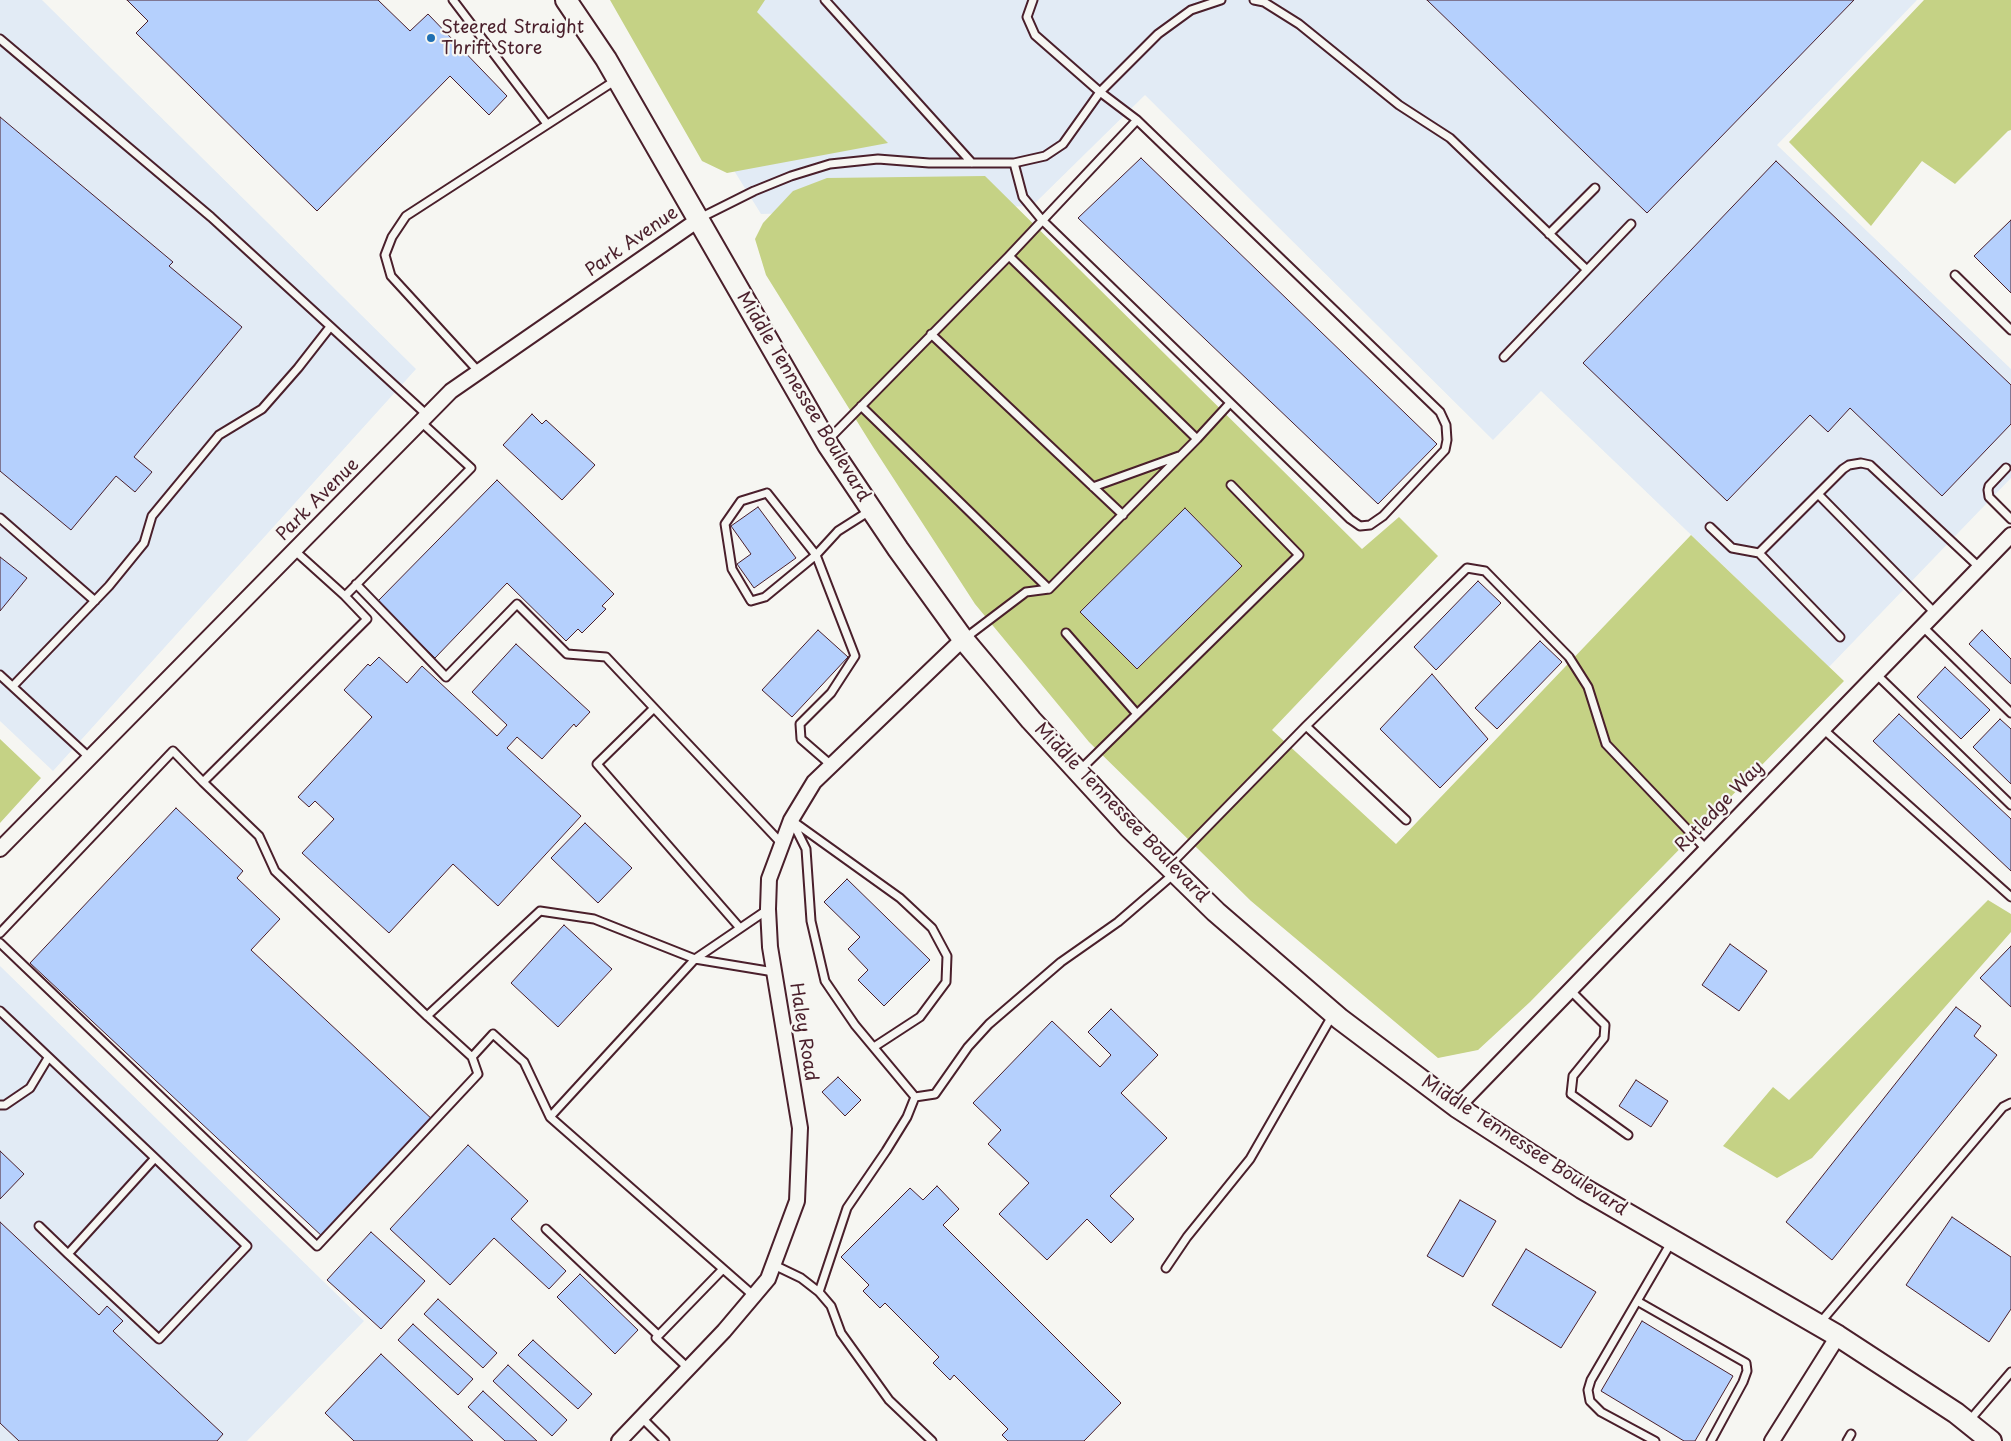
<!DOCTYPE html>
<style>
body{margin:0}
canvas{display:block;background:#f6f6f2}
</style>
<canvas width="2011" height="1441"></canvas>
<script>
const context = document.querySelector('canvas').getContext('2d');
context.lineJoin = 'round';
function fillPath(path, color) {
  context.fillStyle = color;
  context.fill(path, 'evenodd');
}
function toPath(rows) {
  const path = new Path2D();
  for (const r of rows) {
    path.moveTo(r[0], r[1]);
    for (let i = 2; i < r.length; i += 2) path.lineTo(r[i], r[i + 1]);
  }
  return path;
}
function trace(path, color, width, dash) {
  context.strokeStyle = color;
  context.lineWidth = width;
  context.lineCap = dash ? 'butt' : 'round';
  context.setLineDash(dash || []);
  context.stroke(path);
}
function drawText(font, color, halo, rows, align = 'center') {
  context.font = font + ' "Playpen Sans",sans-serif';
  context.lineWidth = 4.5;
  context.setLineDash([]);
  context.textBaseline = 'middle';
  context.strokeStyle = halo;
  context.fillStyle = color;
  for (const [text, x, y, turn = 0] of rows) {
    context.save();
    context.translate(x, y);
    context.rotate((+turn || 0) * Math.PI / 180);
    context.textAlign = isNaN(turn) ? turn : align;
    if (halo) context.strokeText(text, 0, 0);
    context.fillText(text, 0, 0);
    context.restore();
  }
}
const built = toPath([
 [0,0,42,0,416,369,53,771,0,721],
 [628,0,1917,0,1777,145,2011,369,2011,478,1829,667,1541,391,1493,440,1145,95,1032,206,761,214],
 [0,966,364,1321,247,1441,0,1441]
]);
const green = toPath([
 [610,0,765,0,757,12,888,143,727,173,702,161],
 [1924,0,2011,0,2011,130,2008,131,1955,184,1922,161,1871,226,1789,142],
 [985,176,1362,549,1399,517,1438,556,1272,730,1396,844,1691,535,1844,681,1530,1002,1478,1050,1438,1058,1251,901,1089,742,975,604,873,447,766,275,755,239,763,223,793,191,827,178],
 [0,739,41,778,0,823],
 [1988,900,2011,914,2011,932,1812,1158,1777,1178,1723,1146,1773,1087,1789,1100]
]);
const building = toPath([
 [127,0,378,0,410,31,428,14,507,96,489,115,450,76,317,211,136,33,148,21,127,0],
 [1427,0,1854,0,1647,213,1427,0],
 [0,117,173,262,169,266,242,327,134,457,152,472,135,492,116,476,71,530,0,471,0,117],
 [1141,158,1437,444,1378,504,1078,218,1141,158],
 [1776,161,2011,385,2011,424,1942,496,1850,408,1828,432,1810,415,1727,501,1583,363,1776,161],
 [2011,220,2011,293,1974,256,2011,220],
 [532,414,542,424,546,420,595,465,562,500,503,445,532,414],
 [497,480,614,594,602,606,606,609,582,633,578,629,566,641,507,583,435,658,377,602,497,480],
 [758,507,796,558,754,588,737,564,751,554,731,526,758,507],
 [1185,508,1242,566,1137,669,1080,612,1185,508],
 [0,557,27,578,0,611,0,557],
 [1478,581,1501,603,1436,670,1414,647,1478,581],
 [818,630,848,657,792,717,762,690,818,630],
 [1982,630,2011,659,2011,684,1969,644,1982,630],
 [1540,641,1562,662,1497,729,1475,708,1540,641],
 [516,644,590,712,576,727,574,724,542,759,517,737,507,748,581,816,498,906,453,864,389,933,302,853,334,819,315,801,309,807,298,797,372,717,344,690,368,664,370,666,379,657,407,683,422,666,497,736,507,725,472,692,516,644],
 [1945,667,1990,710,1961,739,1917,697,1945,667],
 [1432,674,1488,739,1440,788,1380,729,1432,674],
 [1899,714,2011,819,2011,871,1873,741,1899,714],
 [2000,719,2011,729,2011,784,1973,747,2000,719],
 [176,808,243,871,237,878,280,919,251,950,434,1121,324,1238,30,963,176,808],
 [585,823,632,868,598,903,551,858,585,823],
 [847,879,930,960,884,1006,858,980,868,970,848,949,860,937,824,902,847,879],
 [564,925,612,969,558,1027,511,983,564,925],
 [1730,944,1767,971,1739,1011,1702,985,1730,944],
 [2011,946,2011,1007,1980,978,2011,946],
 [1956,1007,1981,1026,1974,1036,1997,1055,1832,1260,1786,1222,1956,1007],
 [1111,1009,1158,1055,1121,1093,1167,1138,1110,1196,1134,1219,1111,1243,1087,1219,1047,1260,999,1214,1029,1183,988,1144,1001,1130,973,1103,1052,1021,1100,1067,1111,1055,1088,1032,1111,1009],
 [838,1077,861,1100,845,1116,822,1092,838,1077],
 [1636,1080,1668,1101,1651,1127,1619,1106,1636,1080],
 [468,1145,528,1201,511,1219,566,1271,549,1289,494,1238,450,1285,390,1229,468,1145],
 [0,1151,24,1174,0,1199,0,1151],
 [937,1186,959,1209,943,1225,1121,1403,1084,1441,1008,1441,1002,1435,1008,1429,954,1375,950,1380,933,1363,939,1357,885,1303,880,1308,863,1291,869,1285,841,1257,910,1188,923,1200,937,1186],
 [1460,1200,1496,1221,1463,1277,1427,1256,1460,1200],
 [1952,1217,2011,1257,2011,1309,1989,1342,1906,1285,1952,1217],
 [0,1222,99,1315,107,1306,123,1321,113,1331,223,1434,217,1441,19,1441,0,1423,0,1222],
 [371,1232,425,1281,381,1329,327,1280,371,1232],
 [1526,1249,1596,1292,1561,1348,1492,1305,1526,1249],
 [580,1274,638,1330,615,1354,557,1297,580,1274],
 [438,1299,497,1353,483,1368,424,1314,438,1299],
 [1642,1321,1733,1376,1695,1441,1684,1441,1601,1391,1642,1321],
 [413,1324,473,1379,458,1395,398,1340,413,1324],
 [533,1340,592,1394,578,1409,518,1355,533,1340],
 [381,1354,473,1441,354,1441,325,1413,381,1354],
 [508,1365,567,1420,552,1436,493,1381,508,1365],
 [483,1391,537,1441,505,1441,468,1407,483,1391]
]);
const service = toPath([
 [453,0,547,124],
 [825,0,972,163],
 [1254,0,1264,2,1299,24,1399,105,1450,138,1587,270,1504,357],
 [0,39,211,217,427,415],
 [1137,120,1009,256,1197,439,1230,403],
 [1014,163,1023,197,1042,220,1350,519,1360,526,1370,525,1383,516,1445,450,1447,440,1446,425,1440,412,1137,120,1100,92,1158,34,1191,10,1221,0],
 [700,218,754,191,791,176,830,164,878,159,929,163,1014,163,1045,156,1063,144,1100,92,1035,35,1027,17,1033,0],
 [1549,234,1595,188],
 [1587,270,1631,224],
 [1955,275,2011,330],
 [931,334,1123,515],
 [479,372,391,276,385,255,392,237,406,216,616,80],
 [861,406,1049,589],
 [827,441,1009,256],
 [2006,468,1989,486,1988,490,1989,497,2011,519],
 [1093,487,1179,456],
 [767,493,816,555,765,597,751,601,732,569,725,524,741,501,767,493],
 [1818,494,1935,613],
 [0,518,95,601],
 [1710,527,1732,548,1759,553,1840,637],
 [294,550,345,596,471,468,421,422],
 [1759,553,1843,469,1849,465,1861,463,1870,465,1979,567],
 [356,584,446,677,517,604,567,654,606,657,782,844],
 [345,596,367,619,203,782,259,836,275,871,427,1016,472,1057,493,1034,524,1062,550,1117,754,1296],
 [1922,626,2011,713],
 [1066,633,1137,714],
 [964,639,1026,592,1049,589,1197,439],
 [1876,674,2011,805],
 [0,675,90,758],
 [13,686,109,586,144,543,152,516,219,435,262,409,298,368,330,327],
 [654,708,597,764,740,928],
 [1306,726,1406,820],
 [1823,729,2011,897],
 [831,765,801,739,800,724,831,693,855,656,816,555,838,531,871,510],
 [1080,770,1299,555,1231,485],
 [792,821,806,849,811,921,825,981,855,1025,915,1097,907,1117,886,1151,847,1208,819,1292],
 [794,822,900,898,932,928,947,956,946,982,920,1017,874,1047],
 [1170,865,1306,726,1467,568,1485,571,1569,657,1588,687,1606,744,1706,849],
 [0,933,173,751,203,782],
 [0,943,317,1246,478,1074,472,1057],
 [1570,990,1605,1025,1604,1038,1573,1076,1571,1094,1628,1135],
 [0,1011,155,1158,247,1246,159,1339,68,1254,155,1158],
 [427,1016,540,911,594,919,695,959,774,972],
 [915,1097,935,1094,968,1047,989,1024,1061,962,1118,922,1175,873],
 [0,1105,5,1105,30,1088,48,1058],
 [550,1117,695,959,767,910],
 [39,1226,68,1254],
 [546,1229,658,1335],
 [774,1265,801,1278,819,1292,831,1306,841,1333,889,1400,932,1441],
 [1166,1268,1187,1237,1250,1159,1332,1016],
 [1637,1301,1746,1363,1747,1371,1743,1382,1711,1441],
 [1819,1324,2003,1107,2011,1103],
 [688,1368,656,1338,723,1269],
 [641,1417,665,1441],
 [1969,1421,2011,1372],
 [1655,1441,1601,1412,1590,1401,1588,1390,1591,1380,1672,1241],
 [1847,1441,1851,1434]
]);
const minor = toPath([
 [0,849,451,391,698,220],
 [1457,1107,2011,535],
 [619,1441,724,1331,768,1279,797,1201,800,1128,770,947,768,909,769,879,791,820,814,782,963,639],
 [1772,1441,1838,1336]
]);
const secondary = toPath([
 [566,0,606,59,828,445,898,549,963,639,1031,720,1129,827,1216,912,1340,1019,1457,1107,1582,1188,1838,1336,1956,1413,1991,1441]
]);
const markers = [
 [431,38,5,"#1f6fb2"]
];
const poiNames = [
 ["Steered Straight",441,28],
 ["Thrift Store",441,49]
];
const streetNames = [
 ["Park Avenue",632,242,-35],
 ["Middle Tennessee Boulevard",803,397,59],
 ["Park Avenue",318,500,-45],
 ["Rutledge Way",1720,807,-46],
 ["Middle Tennessee Boulevard",1121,813,46],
 ["Haley Road",803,1032,81],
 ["Middle Tennessee Boulevard",1524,1146,33]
];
fillPath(built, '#e2ebf5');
fillPath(green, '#c5d285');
fillPath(building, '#b5d0fd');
trace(building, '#4a1f2b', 1);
trace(service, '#4a1f2b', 11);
trace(minor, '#4a1f2b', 18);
trace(secondary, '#4a1f2b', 24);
trace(service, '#f6f6f2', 7);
trace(minor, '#f6f6f2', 14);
trace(secondary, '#f6f6f2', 20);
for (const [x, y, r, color] of markers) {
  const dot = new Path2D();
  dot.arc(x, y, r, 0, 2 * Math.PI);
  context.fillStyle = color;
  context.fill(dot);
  trace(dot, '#f6f6f2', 2);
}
drawText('18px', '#4a1f2b', '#f6f6f2', poiNames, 'left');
drawText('18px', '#4a1f2b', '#f6f6f2', streetNames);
</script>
